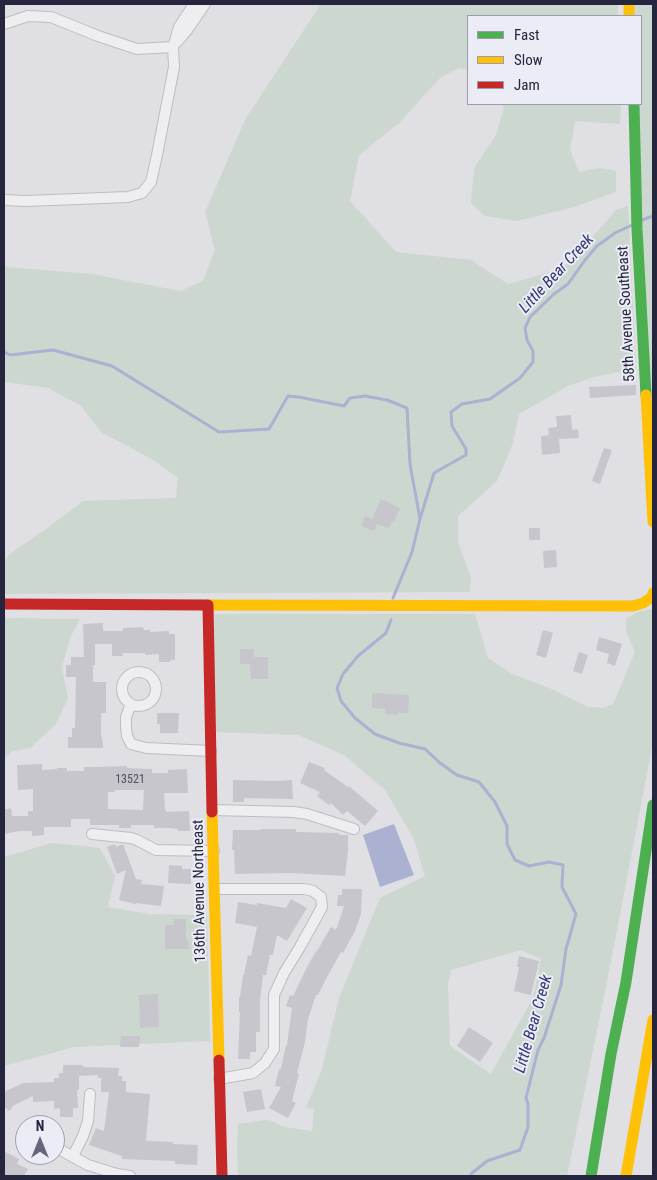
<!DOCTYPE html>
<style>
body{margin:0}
#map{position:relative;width:657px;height:1180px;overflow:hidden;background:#dfdfe4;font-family:"Roboto Condensed",sans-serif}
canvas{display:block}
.frame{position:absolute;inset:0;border:5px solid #25263e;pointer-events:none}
.legend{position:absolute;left:467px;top:15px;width:175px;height:90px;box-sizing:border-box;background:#ebecf5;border:1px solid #9c9dac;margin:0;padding:6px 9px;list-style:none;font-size:15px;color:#25263e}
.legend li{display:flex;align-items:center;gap:10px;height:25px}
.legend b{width:25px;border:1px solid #9c9dac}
.north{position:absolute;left:15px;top:1115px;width:50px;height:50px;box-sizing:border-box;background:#ebecf5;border:1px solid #9c9dac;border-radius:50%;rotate:0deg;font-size:14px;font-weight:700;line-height:20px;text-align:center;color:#25263e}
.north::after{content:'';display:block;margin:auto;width:18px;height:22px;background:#666778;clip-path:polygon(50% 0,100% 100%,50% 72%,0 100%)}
</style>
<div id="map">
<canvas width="657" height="1180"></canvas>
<div class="frame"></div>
<ul class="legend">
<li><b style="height:6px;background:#4caf50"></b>Fast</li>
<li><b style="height:6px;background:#ffc107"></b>Slow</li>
<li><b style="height:6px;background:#c62828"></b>Jam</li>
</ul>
<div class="north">N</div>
</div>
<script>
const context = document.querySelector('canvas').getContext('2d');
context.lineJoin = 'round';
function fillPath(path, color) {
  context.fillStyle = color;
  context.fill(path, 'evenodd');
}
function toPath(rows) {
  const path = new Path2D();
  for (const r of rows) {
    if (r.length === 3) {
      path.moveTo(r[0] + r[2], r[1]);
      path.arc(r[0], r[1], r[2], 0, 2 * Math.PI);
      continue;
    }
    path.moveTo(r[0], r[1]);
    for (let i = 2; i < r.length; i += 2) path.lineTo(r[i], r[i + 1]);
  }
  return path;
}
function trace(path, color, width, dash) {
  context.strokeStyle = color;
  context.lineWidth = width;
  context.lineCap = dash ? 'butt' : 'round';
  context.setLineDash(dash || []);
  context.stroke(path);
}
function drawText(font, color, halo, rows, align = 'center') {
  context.font = font + ' "Roboto Condensed",sans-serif';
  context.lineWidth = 4;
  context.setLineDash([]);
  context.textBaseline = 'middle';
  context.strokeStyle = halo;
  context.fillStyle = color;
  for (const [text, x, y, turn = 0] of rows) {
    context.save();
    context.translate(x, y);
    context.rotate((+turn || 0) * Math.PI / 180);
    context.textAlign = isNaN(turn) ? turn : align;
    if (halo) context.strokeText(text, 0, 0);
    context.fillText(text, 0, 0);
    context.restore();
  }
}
const green = toPath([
 [321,4,618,4,618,16,468,16,468,69,459,68,441,77,400,122,359,155,350,201,396,252,471,260,508,284,547,273,567,264,592,238,616,210,628,206,636,369,594,377,568,386,519,414,513,443,497,481,458,516,458,542,471,578,470,592,4,594,4,562,11,553,46,529,83,501,176,498,178,478,152,459,101,432,81,406,48,388,4,382,4,267,92,274,180,291,203,281,215,250,205,212,246,118],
 [634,4,653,4,653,425,639,199,641,16,634,16],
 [502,104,621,104,620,124,575,121,570,150,579,172,599,168,616,171,616,192,571,208,517,221,485,216,471,203,474,168,496,135,504,108],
 [650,609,653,611,653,742,608,977,567,1176,238,1176,237,1149,238,1124,265,1120,271,1121,284,1127,312,1131,314,1109,306,1108,322,1069,339,998,380,898,425,876,413,837,385,790,344,755,298,735,215,732,214,614,475,614,488,658,512,674,547,687,588,707,603,708,613,704,635,652,626,631,626,619,638,612],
 [521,950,541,959,533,998,491,1074,450,1046,448,985,451,970],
 [4,618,80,619,70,638,62,667,68,699,55,725,30,748,13,751,4,758],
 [52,843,100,848,115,876,108,907,149,914,207,915,210,1041,74,1047,4,1066,4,857]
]);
const water = toPath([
 [394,824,414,875,380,887,363,835]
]);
const stream = toPath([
 [642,220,653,216],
 [4,352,10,355,53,350,112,366,219,432,269,429,288,396,299,397,344,406,350,398,365,396,387,400,407,408,410,464,420,519],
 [393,598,412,552,420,519,434,473,466,455,466,449,452,426,451,412,462,404,490,399,520,378,533,362,533,351,527,340,525,328,530,317,554,294,568,284,585,260,597,246,615,233,632,225],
 [391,620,386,633,358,656,343,674,337,688,341,701,355,718,375,734,399,743,425,749,440,763,457,775,479,782,495,802,507,826,507,844,515,860,529,866,549,862,563,865,562,887,576,914,566,949,561,985,544,1038,538,1050,526,1098,528,1104,528,1127,520,1150,487,1161,472,1173,470,1176]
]);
const building = toPath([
 [636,385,636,395,590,398,589,387],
 [571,415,572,430,578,429,579,438,559,439,560,453,542,455,541,436,549,435,548,428,557,427,556,416],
 [604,448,612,450,600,484,592,481],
 [381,499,400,508,394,522,392,521,389,528,377,524,374,531,361,526,365,516,372,519],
 [529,528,540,528,540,540,529,540],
 [556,550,557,567,544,568,543,551],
 [103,623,103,631,123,631,123,628,143,627,144,630,150,630,150,632,169,631,169,634,175,634,175,660,171,660,171,661,169,662,159,662,159,654,145,655,145,653,122,653,123,656,112,656,112,644,95,644,95,665,93,665,93,682,106,682,106,713,101,713,101,737,102,737,103,748,68,748,68,737,72,737,72,728,75,728,76,677,66,677,66,665,71,665,71,657,84,657,83,624],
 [543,630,553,633,546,658,536,655],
 [599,637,622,644,615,666,607,663,609,654,596,650],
 [240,649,254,649,254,657,268,657,268,679,251,679,250,664,240,664],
 [579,652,588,655,582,674,573,671],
 [372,693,409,695,408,713,398,713,398,715,385,714,385,709,372,708],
 [157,713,179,713,178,733,160,733,160,724,157,724],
 [309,762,325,768,324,770,348,787,349,786,378,811,365,826,347,811,343,815,331,803,329,805,317,796,320,792,300,783],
 [42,764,42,770,57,769,57,768,67,768,67,771,84,771,84,767,92,767,127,766,127,768,152,769,152,773,168,773,168,770,187,769,188,793,164,793,165,810,166,810,166,812,189,811,190,831,178,831,177,829,170,828,154,828,154,825,131,825,131,828,119,828,119,825,90,825,90,819,71,819,71,827,44,827,44,835,32,836,32,831,19,831,4,834,4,810,11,808,12,816,28,816,28,811,33,811,33,789,18,790,17,765],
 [115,790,144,790,143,810,108,809,108,792,115,792],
 [233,780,278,781,292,780,293,799,244,798,244,802,233,802],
 [261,829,296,829,296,832,339,833,339,835,348,835,348,851,345,876,293,873,235,874,234,850,232,850,233,830,261,830],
 [115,844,116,847,123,844,136,879,142,880,141,884,164,886,161,906,136,903,136,904,119,900,126,870,117,874,107,847],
 [169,865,182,866,182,869,191,869,191,884,168,883],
 [342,889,362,889,361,914,355,931,343,953,341,952,327,977,318,995,316,995,308,1019,305,1042,297,1073,299,1074,292,1101,296,1103,288,1118,269,1108,281,1087,275,1086,279,1069,281,1069,286,1045,287,1045,292,1008,286,1006,290,995,293,996,308,965,317,950,317,951,331,927,336,930,344,906,337,906,338,895,342,895],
 [291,899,307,908,287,941,277,935,273,955,270,955,266,975,263,975,260,1001,260,1032,256,1032,256,1052,250,1052,250,1059,238,1059,240,1012,239,1012,239,997,240,997,243,975,244,975,248,955,251,956,257,927,235,923,238,902,257,905,257,903,286,908],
 [174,919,186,919,186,939,188,939,189,949,165,949,165,925,174,925],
 [519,956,539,961,531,995,514,991,519,967,517,967],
 [158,994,159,1027,140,1028,139,995],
 [469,1027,493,1043,480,1062,457,1046],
 [121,1036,140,1036,139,1047,120,1047],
 [63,1065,83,1065,83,1067,119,1068,118,1076,122,1076,122,1081,126,1081,126,1092,150,1094,146,1141,173,1142,173,1144,198,1145,197,1165,175,1164,175,1161,122,1159,122,1156,89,1145,96,1128,104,1131,109,1092,101,1092,101,1078,98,1078,98,1075,79,1076,79,1090,77,1090,78,1108,73,1108,73,1117,60,1117,60,1108,54,1109,54,1101,33,1102,33,1096,13,1106,10,1111,4,1107,4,1092,23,1083,54,1082,54,1078,59,1078,59,1073,63,1073],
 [261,1089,265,1109,247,1112,243,1092],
 [4,1151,19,1159,17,1164,28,1169,24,1176,4,1176]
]);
const street = toPath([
 [4,24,28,16,51,17,98,36,137,49,173,47],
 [177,42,188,29,205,4],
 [4,200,26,201,128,197,142,193,151,182,157,155,174,67,173,47,179,27,194,4],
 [139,689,17],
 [131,704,126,717,126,727,127,736,131,744,146,748,211,751],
 [213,810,294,812,307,814,354,829],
 [92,834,131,838,137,840,156,850,214,851],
 [215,889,304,889,313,891,321,897,322,907,300,947,284,973,274,995,274,1049,265,1063,253,1073,219,1079],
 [55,1147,88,1165,117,1174,130,1176],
 [73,1156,83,1136,88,1121,90,1094]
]);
const fast = toPath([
 [634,104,637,229,646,395],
 [591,1176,611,1054,626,982,653,805]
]);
const slow = toPath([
 [629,4,629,16],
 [646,395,653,522],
 [207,605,633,606,643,603,652,597,653,593],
 [212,812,219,1060],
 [626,1176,653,1020]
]);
const jam = toPath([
 [4,604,207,605],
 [208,605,212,812],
 [219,1060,222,1176]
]);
const numberNames = [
 ["13521",130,780]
];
const streetNames = [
 ["58th Avenue Southeast",627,314,-93],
 ["136th Avenue Northeast",200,891,-91]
];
const waterNames = [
 ["Little Bear Creek",557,274,-47],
 ["Little Bear Creek",534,1024,-74]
];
fillPath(green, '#ccd7cf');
fillPath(water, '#abb1d1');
trace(stream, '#abb1d1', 3);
fillPath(building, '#c6c6cc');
trace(street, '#bcbcc2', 12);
trace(street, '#eeeef1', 10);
trace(fast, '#4caf50', 11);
trace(slow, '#ffc107', 11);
trace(jam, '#c62828', 11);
drawText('12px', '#4f5063', null, numberNames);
drawText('15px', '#25263e', '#ebecf5', streetNames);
drawText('italic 16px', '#2e3773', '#ebecf5', waterNames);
</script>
